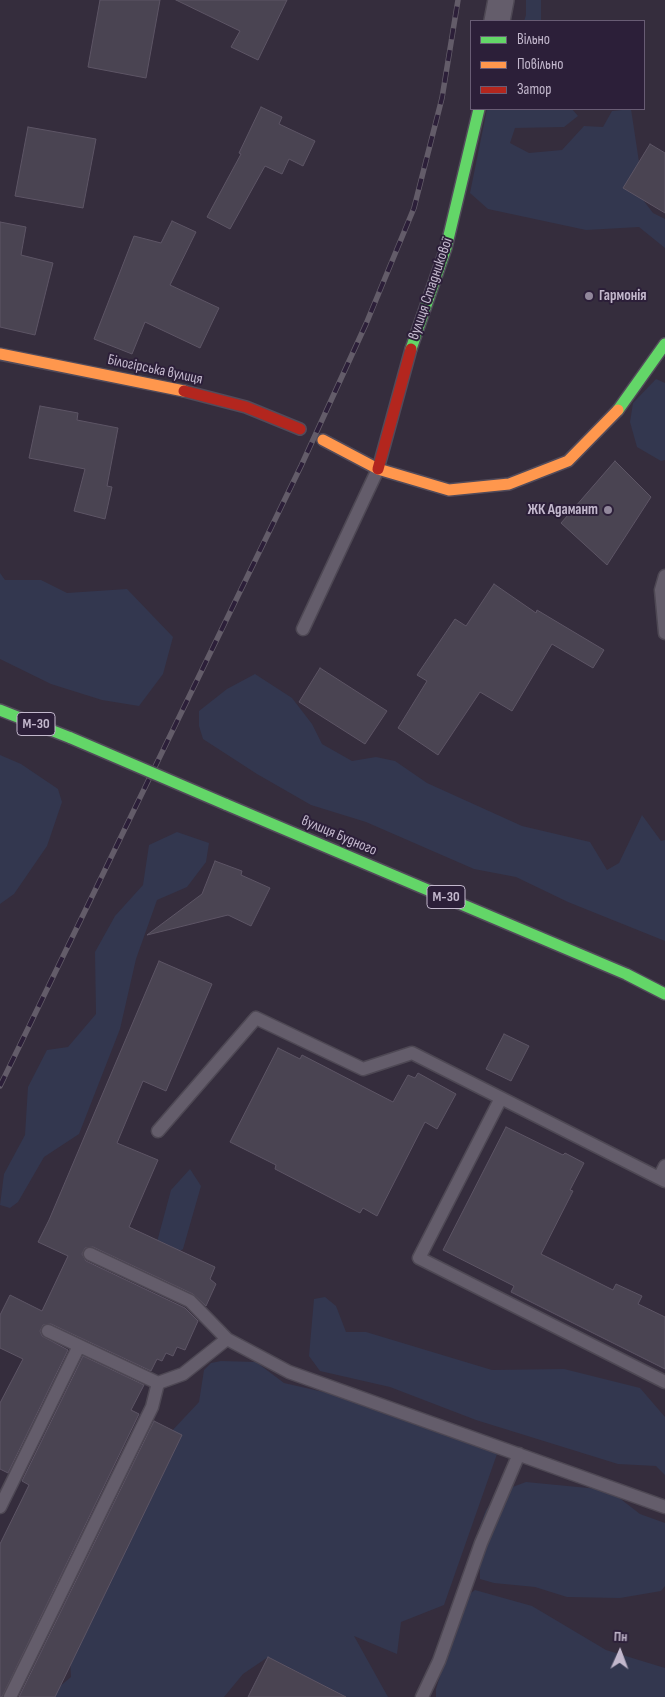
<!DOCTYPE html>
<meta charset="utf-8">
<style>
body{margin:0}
#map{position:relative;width:665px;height:1697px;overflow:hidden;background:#352d3d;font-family:"Sofia Sans Condensed",sans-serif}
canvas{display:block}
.legend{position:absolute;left:470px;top:20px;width:175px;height:90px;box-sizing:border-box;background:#2c1f39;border:1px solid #685c74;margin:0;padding:6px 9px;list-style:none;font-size:15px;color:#c3b8cd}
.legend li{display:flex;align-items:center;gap:10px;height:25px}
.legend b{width:25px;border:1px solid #685c74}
.north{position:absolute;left:595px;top:1627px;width:50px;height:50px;-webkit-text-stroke:4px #2c1f39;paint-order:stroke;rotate:2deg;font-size:14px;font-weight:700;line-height:20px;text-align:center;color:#c3b8cd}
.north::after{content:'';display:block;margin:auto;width:18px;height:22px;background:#c3b8cd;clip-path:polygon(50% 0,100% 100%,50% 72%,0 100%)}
</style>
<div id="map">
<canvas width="665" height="1697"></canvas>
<ul class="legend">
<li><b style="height:6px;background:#63d668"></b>Вільно</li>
<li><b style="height:6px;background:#ff974d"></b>Повільно</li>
<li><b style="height:6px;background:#b3261e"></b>Затор</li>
</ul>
<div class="north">Пн</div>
</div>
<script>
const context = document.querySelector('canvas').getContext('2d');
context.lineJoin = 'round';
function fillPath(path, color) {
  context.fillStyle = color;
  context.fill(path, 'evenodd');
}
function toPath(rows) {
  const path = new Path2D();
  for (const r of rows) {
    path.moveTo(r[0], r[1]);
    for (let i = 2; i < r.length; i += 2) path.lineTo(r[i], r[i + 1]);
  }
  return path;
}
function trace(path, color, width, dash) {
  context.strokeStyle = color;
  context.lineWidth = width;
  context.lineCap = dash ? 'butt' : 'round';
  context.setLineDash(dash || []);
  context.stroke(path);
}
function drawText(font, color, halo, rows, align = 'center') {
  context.font = font + ' "Sofia Sans Condensed",sans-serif';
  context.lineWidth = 4;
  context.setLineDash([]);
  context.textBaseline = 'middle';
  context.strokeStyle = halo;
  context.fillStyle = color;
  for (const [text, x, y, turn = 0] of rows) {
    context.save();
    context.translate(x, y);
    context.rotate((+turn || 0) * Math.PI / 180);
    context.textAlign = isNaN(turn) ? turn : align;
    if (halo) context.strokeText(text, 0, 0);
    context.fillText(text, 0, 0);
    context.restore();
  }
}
const green = toPath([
 [526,0,541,0,541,21,524,21,526,15],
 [487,109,572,109,578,116,564,127,515,128,510,143,529,153,562,150,584,126,603,127,612,111,631,109,639,162,637,192,653,213,665,219,665,248,639,227,586,230,488,209,470,193],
 [656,379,665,383,665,460,661,461,637,447,630,422,633,403],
 [0,573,5,580,41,580,67,593,127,589,173,637,163,674,139,706,102,700,51,684,0,659],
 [255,674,292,698,312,724,322,744,352,761,376,757,395,761,427,783,522,826,590,842,607,870,619,863,642,815,661,841,665,840,665,941,568,902,516,877,474,869,366,822,311,805,257,774,203,739,199,726,199,711,227,689],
 [0,755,21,764,58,789,62,802,47,846,14,894,0,904],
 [177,832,209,843,206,862,187,887,157,900,136,959,120,1029,79,1134,44,1157,18,1202,10,1208,0,1205,4,1174,25,1135,28,1087,47,1050,68,1047,96,1014,95,952,115,916,143,885,149,845],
 [190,1169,201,1186,183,1249,177,1253,157,1242,171,1190],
 [325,1297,336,1306,346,1332,366,1332,492,1370,564,1369,640,1388,665,1417,665,1475,656,1466,618,1464,476,1420,390,1387,320,1371,309,1356,314,1299],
 [221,1361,256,1362,284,1383,416,1413,497,1454,444,1605,401,1622,397,1654,354,1636,388,1697,346,1697,268,1657,243,1674,224,1697,47,1697,71,1677,68,1624,155,1449,199,1402,204,1370,211,1363],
 [526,1482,609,1490,640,1514,665,1523,665,1586,661,1591,620,1598,567,1597,535,1587,494,1583,480,1579,479,1529,486,1510,499,1492],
 [475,1590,532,1606,606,1650,665,1668,665,1697,436,1697,436,1689,464,1598]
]);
const building = toPath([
 [100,0,160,0,146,78,88,67,100,0],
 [176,0,287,0,258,60,231,47,240,31,176,0],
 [261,107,282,117,279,124,315,141,303,166,289,159,282,174,265,166,230,229,207,217,241,154,239,153,261,107],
 [28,127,96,139,83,208,15,196,28,127],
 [650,144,665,153,665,213,623,188,650,144],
 [172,221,196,232,170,285,219,308,200,348,145,322,132,354,94,339,134,236,161,243,172,221],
 [0,222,26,227,21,255,53,263,35,335,0,327,0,222],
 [40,406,78,413,77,420,118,428,107,486,112,487,105,519,74,511,85,469,29,458,40,406],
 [615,461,651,497,607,565,561,523,615,461],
 [494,584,536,613,537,610,604,650,593,668,552,644,512,711,480,692,438,755,398,728,427,681,417,675,455,619,466,626,494,584],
 [320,668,387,711,365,744,299,702,320,668],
 [215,861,242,871,241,875,270,888,251,926,228,915,147,935,202,894,215,861],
 [159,961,212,984,166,1091,143,1081,117,1143,158,1160,129,1227,215,1267,210,1279,216,1284,206,1306,193,1294,93,1247,85,1248,82,1254,86,1261,185,1308,198,1321,185,1350,177,1347,173,1356,166,1353,162,1361,157,1359,151,1371,51,1324,43,1325,40,1331,42,1336,68,1350,8,1473,0,1469,0,1403,23,1359,0,1348,0,1315,10,1295,42,1311,68,1256,38,1242,49,1220,159,961],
 [504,1034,529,1046,511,1081,486,1069,504,1034],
 [278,1048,300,1059,302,1055,393,1102,408,1075,415,1078,418,1073,456,1094,437,1129,425,1122,377,1216,363,1208,360,1213,275,1169,276,1165,230,1142,278,1048],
 [506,1127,563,1155,565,1153,584,1163,570,1190,573,1191,541,1254,613,1290,616,1284,642,1296,638,1304,665,1317,665,1369,511,1292,514,1286,443,1250,506,1127],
 [83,1356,144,1385,131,1410,139,1414,2,1697,0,1697,0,1544,29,1485,22,1481,83,1356],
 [154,1421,182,1435,55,1697,19,1697,154,1421],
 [268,1657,346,1697,248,1697,268,1657]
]);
const lane = toPath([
 [665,576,661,590,665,633],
 [303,629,378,469],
 [501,1098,419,1258,665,1382],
 [158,1131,256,1018,363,1069,412,1053,659,1178],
 [665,1166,659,1178,665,1181],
 [90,1254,190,1301,227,1339,289,1372,665,1507],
 [48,1331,158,1383,183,1374,227,1339],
 [0,1507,79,1346],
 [10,1697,152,1407,158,1383],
 [422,1697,439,1661,481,1543,519,1454]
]);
const street = toPath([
 [497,21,501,0]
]);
const fast = toPath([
 [411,349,446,248,479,109],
 [618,410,665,344],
 [0,710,71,738],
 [225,804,626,974,665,994]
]);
const slow = toPath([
 [0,354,184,391],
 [323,440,378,469,449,490,509,484,568,461,618,410]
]);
const jam = toPath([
 [184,391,246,407,300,429],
 [378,469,411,349]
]);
const rail = toPath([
 [0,1086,301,466,366,324,414,208,442,98,458,0]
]);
const fastBridge = toPath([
 [71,738,225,804]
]);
const markers = [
 [589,296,5,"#91879b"],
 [608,510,5,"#91879b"]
];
const shields = [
 [36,724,38],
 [446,897,38]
];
const shieldNames = [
 ["М-30",36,724],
 ["М-30",446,897]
];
const streetNames = [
 ["вулиця Стадникової",431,289,-71],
 ["Білогірська вулиця",155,370,12],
 ["вулиця Будного",339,836,23]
];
const poiNames = [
 ["Гармонія",599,296],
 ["ЖК Адамант",598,510,"right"]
];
fillPath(green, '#33374f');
fillPath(building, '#4a4452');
trace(building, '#5d5565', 1);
trace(lane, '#4e4854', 15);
trace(street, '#4e4854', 28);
trace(fast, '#524b5a', 14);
trace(slow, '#524b5a', 14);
trace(jam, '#524b5a', 14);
trace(lane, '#645d6b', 12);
trace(street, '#645d6b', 25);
trace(fast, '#63d668', 11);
trace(slow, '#ff974d', 11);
trace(jam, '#b3261e', 11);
trace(rail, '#635c69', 5.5);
trace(rail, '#2c1f39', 4, [11]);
trace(fastBridge, '#514a59', 14, []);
trace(fastBridge, '#63d668', 11);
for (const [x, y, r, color] of markers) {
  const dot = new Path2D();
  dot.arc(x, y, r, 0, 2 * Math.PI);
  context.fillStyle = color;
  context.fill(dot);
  trace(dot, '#2c1f39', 2);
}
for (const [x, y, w] of shields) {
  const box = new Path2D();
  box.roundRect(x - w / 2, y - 11.5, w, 23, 4);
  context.fillStyle = '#2c1f39';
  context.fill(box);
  trace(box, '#c3b8cd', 1);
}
drawText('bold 14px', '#c3b8cd', null, shieldNames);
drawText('15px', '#c3b8cd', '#2c1f39', streetNames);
drawText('bold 15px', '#c3b8cd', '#2c1f39', poiNames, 'left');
</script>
